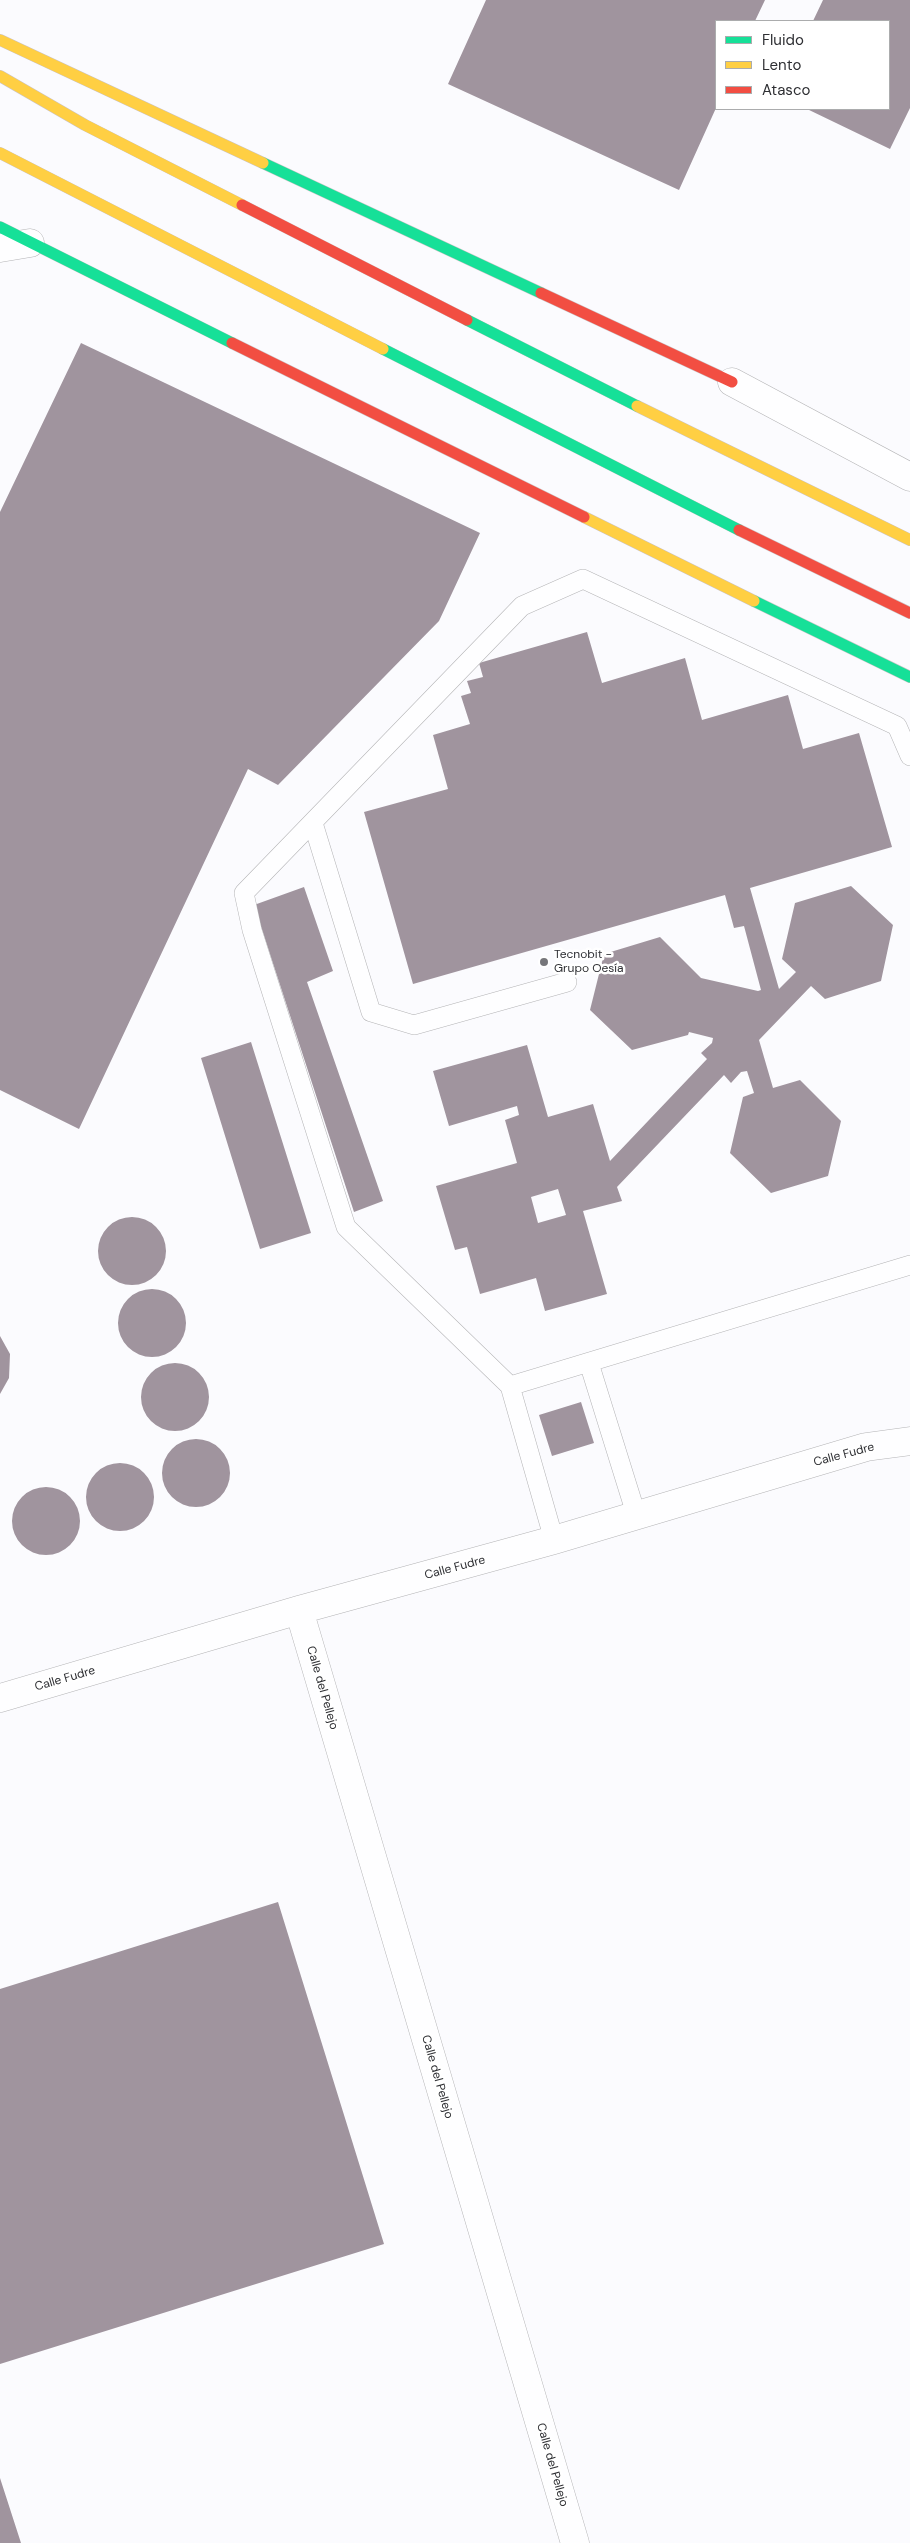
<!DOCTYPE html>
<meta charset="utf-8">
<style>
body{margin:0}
#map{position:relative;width:910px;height:2543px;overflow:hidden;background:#fbfbfe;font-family:"DM Sans",sans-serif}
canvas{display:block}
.legend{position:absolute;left:715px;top:20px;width:175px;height:90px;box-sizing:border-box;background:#fff;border:1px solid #abacad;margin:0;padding:6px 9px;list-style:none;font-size:15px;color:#2e2f33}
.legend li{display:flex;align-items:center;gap:10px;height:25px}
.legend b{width:25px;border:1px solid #abacad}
</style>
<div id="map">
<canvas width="910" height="2543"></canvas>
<ul class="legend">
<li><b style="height:6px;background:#16e098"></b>Fluido</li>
<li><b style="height:6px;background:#ffcf43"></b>Lento</li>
<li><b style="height:6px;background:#f24e42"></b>Atasco</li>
</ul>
</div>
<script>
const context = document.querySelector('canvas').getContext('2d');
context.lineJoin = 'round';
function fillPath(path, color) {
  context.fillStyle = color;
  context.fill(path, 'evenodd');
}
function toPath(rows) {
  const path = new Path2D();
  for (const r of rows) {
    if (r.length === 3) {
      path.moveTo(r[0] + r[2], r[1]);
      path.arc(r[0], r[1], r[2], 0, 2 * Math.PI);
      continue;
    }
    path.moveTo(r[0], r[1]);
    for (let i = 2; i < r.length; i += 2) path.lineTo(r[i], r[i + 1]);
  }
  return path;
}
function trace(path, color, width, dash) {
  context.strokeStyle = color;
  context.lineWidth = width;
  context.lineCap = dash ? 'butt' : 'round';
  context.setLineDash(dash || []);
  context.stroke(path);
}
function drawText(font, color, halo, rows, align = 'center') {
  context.font = font + ' "DM Sans",sans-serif';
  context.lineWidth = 5;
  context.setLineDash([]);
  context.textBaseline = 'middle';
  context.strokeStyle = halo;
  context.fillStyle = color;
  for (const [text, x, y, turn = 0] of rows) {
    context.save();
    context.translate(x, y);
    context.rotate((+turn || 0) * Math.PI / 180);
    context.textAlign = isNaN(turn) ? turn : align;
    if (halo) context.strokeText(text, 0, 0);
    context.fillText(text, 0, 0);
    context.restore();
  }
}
const building = toPath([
 [486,0,765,0,755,21,716,21,716,108,679,190,448,84],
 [823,0,910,0,910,108,890,149,807,109,889,109,889,21,813,21],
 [81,343,480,533,439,621,278,785,248,769,79,1129,0,1090,0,512],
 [587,632,602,683,685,658,702,720,788,695,803,749,859,733,892,847,750,888,779,989,796,972,782,959,795,903,851,886,893,925,881,981,825,999,811,986,759,1040,773,1088,800,1080,841,1121,828,1176,771,1193,730,1153,743,1097,754,1093,747,1071,741,1072,731,1083,724,1075,617,1187,622,1201,583,1211,607,1294,545,1311,536,1278,480,1294,467,1247,455,1250,436,1186,517,1163,505,1120,519,1115,517,1106,449,1126,433,1071,527,1045,548,1117,593,1104,610,1161,707,1059,701,1053,712,1043,713,1038,689,1032,688,1035,632,1050,590,1010,604,954,660,937,701,978,758,991,761,990,744,926,734,928,725,895,413,984,364,812,448,789,433,735,470,724,461,696,471,693,467,681,483,677,479,663],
 [558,1189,566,1215,538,1223,531,1197],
 [304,887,333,971,307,982,383,1201,354,1212,254,905],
 [251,1042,311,1233,260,1249,201,1058],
 [132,1251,34],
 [152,1323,34],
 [0,1336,10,1354,9,1378,0,1394],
 [175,1397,34],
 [581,1402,594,1443,552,1456,539,1415],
 [196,1473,34],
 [120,1497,34],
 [46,1521,34],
 [278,1902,384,2244,0,2364,0,1989],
 [0,2478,21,2543,0,2543]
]);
const lane = toPath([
 [313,823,371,1012,414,1025,567,982],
 [589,1363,636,1514],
 [510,1386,910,1265],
 [554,1540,510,1386,346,1227,252,930,244,893,522,606,583,579,897,726,910,756]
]);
const street = toPath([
 [0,248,30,243],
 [732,382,910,477],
 [299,1610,575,2543],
 [0,1698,299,1610,554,1540,866,1447,910,1441]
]);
const fast = toPath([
 [263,163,541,293],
 [0,227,232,343],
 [467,320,637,406],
 [383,349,739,530],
 [754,601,910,677]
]);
const slow = toPath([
 [0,40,263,163],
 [0,76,85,125,242,205],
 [0,153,383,349],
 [637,406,910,540],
 [584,517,754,601]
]);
const jam = toPath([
 [242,205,467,320],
 [541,293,732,382],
 [232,343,584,517],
 [739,530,910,613]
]);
const markers = [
 [544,962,5,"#76767a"]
];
const poiNames = [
 ["Tecnobit -",554,955],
 ["Grupo Oesía",554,969]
];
const streetNames = [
 ["Calle Fudre",844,1455,-15],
 ["Calle Fudre",455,1568,-15],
 ["Calle Fudre",65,1679,-16],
 ["Calle del Pellejo",322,1688,74],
 ["Calle del Pellejo",437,2077,74],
 ["Calle del Pellejo",552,2465,74]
];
fillPath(building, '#a0949e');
trace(lane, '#b4b4b6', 20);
trace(street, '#b4b4b6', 29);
trace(fast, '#cbc4c6', 12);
trace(slow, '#cbc4c6', 12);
trace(jam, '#cbc4c6', 12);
trace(lane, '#fefeff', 19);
trace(street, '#fefeff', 28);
trace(fast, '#16e098', 11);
trace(slow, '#ffcf43', 11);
trace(jam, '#f24e42', 11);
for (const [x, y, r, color] of markers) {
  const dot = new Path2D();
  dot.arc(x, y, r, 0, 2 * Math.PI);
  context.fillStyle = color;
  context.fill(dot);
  trace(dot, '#fff', 2);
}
drawText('12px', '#2e2f33', '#fff', poiNames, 'left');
drawText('12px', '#2e2f33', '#fff', streetNames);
</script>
